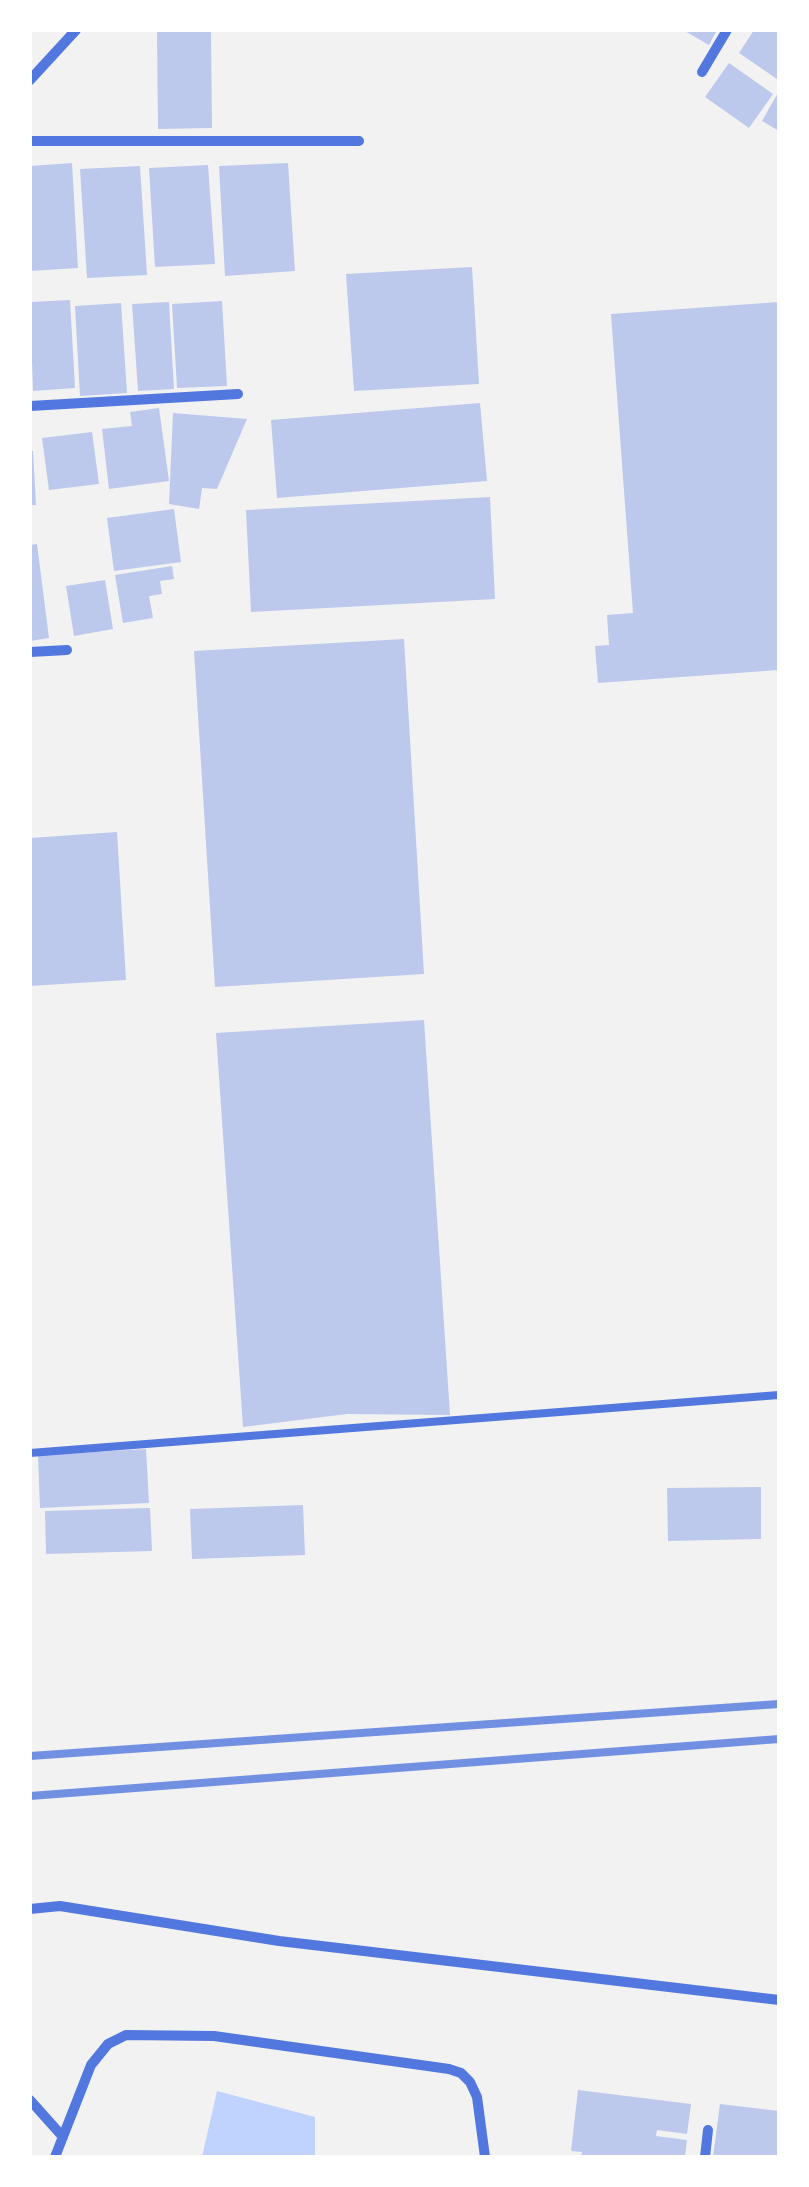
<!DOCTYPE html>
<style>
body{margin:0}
#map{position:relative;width:809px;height:2187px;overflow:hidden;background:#f2f2f2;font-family:"Varela Round",sans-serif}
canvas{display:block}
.frame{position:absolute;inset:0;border:32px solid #fff;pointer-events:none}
</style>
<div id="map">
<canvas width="809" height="2187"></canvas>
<div class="frame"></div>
</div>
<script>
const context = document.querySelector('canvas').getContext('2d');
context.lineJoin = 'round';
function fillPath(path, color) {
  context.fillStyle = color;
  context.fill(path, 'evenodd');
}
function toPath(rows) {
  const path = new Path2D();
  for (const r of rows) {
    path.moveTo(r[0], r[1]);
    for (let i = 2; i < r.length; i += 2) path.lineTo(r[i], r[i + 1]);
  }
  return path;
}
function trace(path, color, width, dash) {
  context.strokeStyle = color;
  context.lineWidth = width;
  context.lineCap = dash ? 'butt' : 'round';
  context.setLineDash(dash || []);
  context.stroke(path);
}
const water = toPath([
 [217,2091,315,2117,315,2157,202,2157]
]);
const building = toPath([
 [683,30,717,30,709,45],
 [754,30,779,30,779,76,777,79,739,53],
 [211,31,212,128,158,129,157,32],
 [729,63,773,94,749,128,705,97],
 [779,91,779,131,762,121],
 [72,163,78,268,30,271,30,166],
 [288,163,295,271,225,276,219,166],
 [208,165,215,264,155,267,149,168],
 [140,166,147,275,87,278,80,169],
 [472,267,479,384,354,391,346,274],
 [70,300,75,388,33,391,30,302],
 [222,301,227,386,177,388,172,304],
 [169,302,174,389,138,391,132,304],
 [779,302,779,670,598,683,595,646,609,645,607,615,633,613,611,314],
 [121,303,127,393,80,396,75,306],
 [480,403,487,481,277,498,271,420],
 [159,408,169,481,109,489,102,429,132,426,130,412],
 [173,413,247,419,217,489,202,488,199,509,169,504],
 [92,432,99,484,49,490,42,438],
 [30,451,33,451,36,505,30,505],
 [490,497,495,599,251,612,246,510],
 [174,509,181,562,114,571,107,518],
 [37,544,49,638,30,641,30,545],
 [172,566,174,579,160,581,162,594,149,596,153,618,123,623,115,575],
 [105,580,113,629,74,636,66,586],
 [404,639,424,974,215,987,194,651],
 [117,832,126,980,30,986,30,838],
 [424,1020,450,1415,347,1414,243,1427,216,1033],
 [146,1449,149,1503,40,1508,38,1455],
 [761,1487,761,1539,668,1541,667,1488],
 [303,1505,305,1555,192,1559,190,1509],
 [150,1508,152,1551,46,1554,45,1511],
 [578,2090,691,2104,687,2134,657,2130,656,2136,687,2140,685,2157,581,2157,582,2152,571,2151],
 [720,2104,779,2111,779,2157,713,2157]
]);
const service = toPath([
 [30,1453,779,1395]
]);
const minor = toPath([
 [702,72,727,30],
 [30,80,76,30],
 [30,141,359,141],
 [30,406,238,394],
 [30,652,67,650],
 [30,1909,60,1906,279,1941,779,2000],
 [30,2100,63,2137],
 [55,2157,91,2065,108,2044,126,2035,214,2036,449,2069,461,2073,470,2082,477,2097,485,2157],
 [705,2157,708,2130]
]);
const rail = toPath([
 [30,1756,779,1704],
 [30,1796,779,1739]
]);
fillPath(water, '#bfd3fe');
fillPath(building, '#bdc9ec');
trace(service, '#5277de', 8);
trace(minor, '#5277de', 10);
trace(rail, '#7290e2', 8);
</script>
